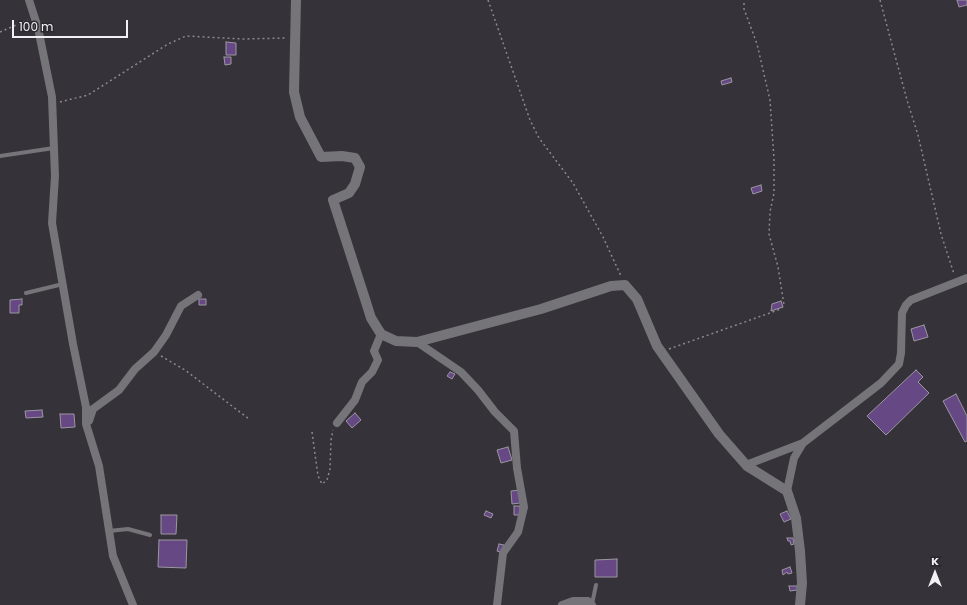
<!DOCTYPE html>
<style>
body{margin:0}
#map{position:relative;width:967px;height:605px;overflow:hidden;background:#353239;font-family:Poppins,sans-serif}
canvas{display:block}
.north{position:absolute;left:915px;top:553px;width:40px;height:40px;-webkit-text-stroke:3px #2b282f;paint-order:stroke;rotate:0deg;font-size:11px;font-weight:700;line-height:16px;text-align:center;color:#f3f0f5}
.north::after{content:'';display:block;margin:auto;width:14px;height:18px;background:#f3f0f5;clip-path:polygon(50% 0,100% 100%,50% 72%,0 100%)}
.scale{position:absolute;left:12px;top:20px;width:116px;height:18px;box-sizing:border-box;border:2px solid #f3f0f5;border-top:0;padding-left:5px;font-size:12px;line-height:14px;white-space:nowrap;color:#f3f0f5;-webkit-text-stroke:3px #2b282f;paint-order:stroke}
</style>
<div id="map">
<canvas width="967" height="605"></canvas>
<div class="north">K</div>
<div class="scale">100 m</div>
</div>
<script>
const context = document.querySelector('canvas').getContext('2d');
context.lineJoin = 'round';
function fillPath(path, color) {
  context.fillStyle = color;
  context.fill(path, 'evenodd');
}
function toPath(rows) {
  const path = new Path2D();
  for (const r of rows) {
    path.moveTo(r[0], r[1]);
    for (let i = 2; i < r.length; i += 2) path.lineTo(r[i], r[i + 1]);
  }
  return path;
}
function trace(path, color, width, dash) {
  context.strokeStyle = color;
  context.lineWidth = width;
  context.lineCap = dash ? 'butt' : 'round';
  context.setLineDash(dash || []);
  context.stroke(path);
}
const building = toPath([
 [957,0,967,0,967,5,959,7,957,0],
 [226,42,236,43,236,55,226,55,226,42],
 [224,57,231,57,231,64,225,65,224,57],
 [731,78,732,82,722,85,721,81,731,78],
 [761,185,762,191,753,194,751,188,761,185],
 [22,299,22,305,19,305,19,313,10,313,10,300,22,299],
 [199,299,206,299,206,305,199,305,199,299],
 [781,301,783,307,771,311,772,304,781,301],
 [924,325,928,337,914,341,911,329,924,325],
 [916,370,923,377,918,382,929,393,886,435,867,416,916,370],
 [450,372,455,374,452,379,447,376,450,372],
 [956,394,967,416,967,441,965,442,943,401,956,394],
 [42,410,43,417,26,418,25,411,42,410],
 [355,413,361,420,352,428,346,421,355,413],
 [60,414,74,414,75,427,61,428,60,414],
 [508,447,512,460,501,463,497,450,508,447],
 [520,490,520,503,512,504,511,491,520,490],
 [514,506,520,506,520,515,514,515,514,506],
 [486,511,493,514,491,518,484,515,486,511],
 [787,511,791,519,784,522,780,514,787,511],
 [161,515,177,515,176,534,161,534,161,515],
 [787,538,793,538,794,544,791,545,790,541,788,541,787,538],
 [159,540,187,540,186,568,158,567,159,540],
 [499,544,504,545,500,552,497,551,499,544],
 [617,559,617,577,595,577,595,560,617,559],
 [790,567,792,573,788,574,787,572,783,575,782,570,790,567],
 [789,586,797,586,797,590,790,591,789,586]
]);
const path = toPath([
 [488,0,530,120,539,138,573,183,603,237,621,276],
 [880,0,907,100,918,135,941,234,954,274],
 [0,32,28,20],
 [60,102,88,95,168,44,186,36,243,39,286,38],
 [669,349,781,309,784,305,778,267,769,234,770,212,774,193,774,159,770,100,757,44,744,9,744,0],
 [161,356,185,370,249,419],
 [312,432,318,476,322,484,327,480,330,469,331,440,333,430]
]);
const service = toPath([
 [0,156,54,148],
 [26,293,63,284],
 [109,531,128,529,150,535],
 [592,604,596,585]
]);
const minor = toPath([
 [29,0,38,28,52,97,55,176,52,223,73,344,86,407,86,424,99,466,113,556,133,605],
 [417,342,461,372,478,390,495,412,514,431,517,468,524,507,518,532,503,553,497,605],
 [89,421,93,409,119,390,135,369,154,352,166,335,181,306,198,295],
 [337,423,355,400,362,382,372,372,378,360,374,351,381,334],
 [746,465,803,443],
 [787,491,794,458,803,443,881,383,899,364,901,353,902,313,906,305,911,300,967,278],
 [562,605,573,601,588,601,592,605]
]);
const tertiary = toPath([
 [296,0,294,92,300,117,321,157,342,156,355,158,360,167,355,184,349,193,333,200,365,299,371,318,381,334,396,341,417,342,541,309,611,286,625,285,637,299,657,346,719,434,747,466,787,491,796,518,800,551,802,583,800,605]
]);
fillPath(building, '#664885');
trace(building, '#9b97a0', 1);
trace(path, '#8b888e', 1.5, [2, 3]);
trace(service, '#757478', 4);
trace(minor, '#757478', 8);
trace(tertiary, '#757478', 10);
</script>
